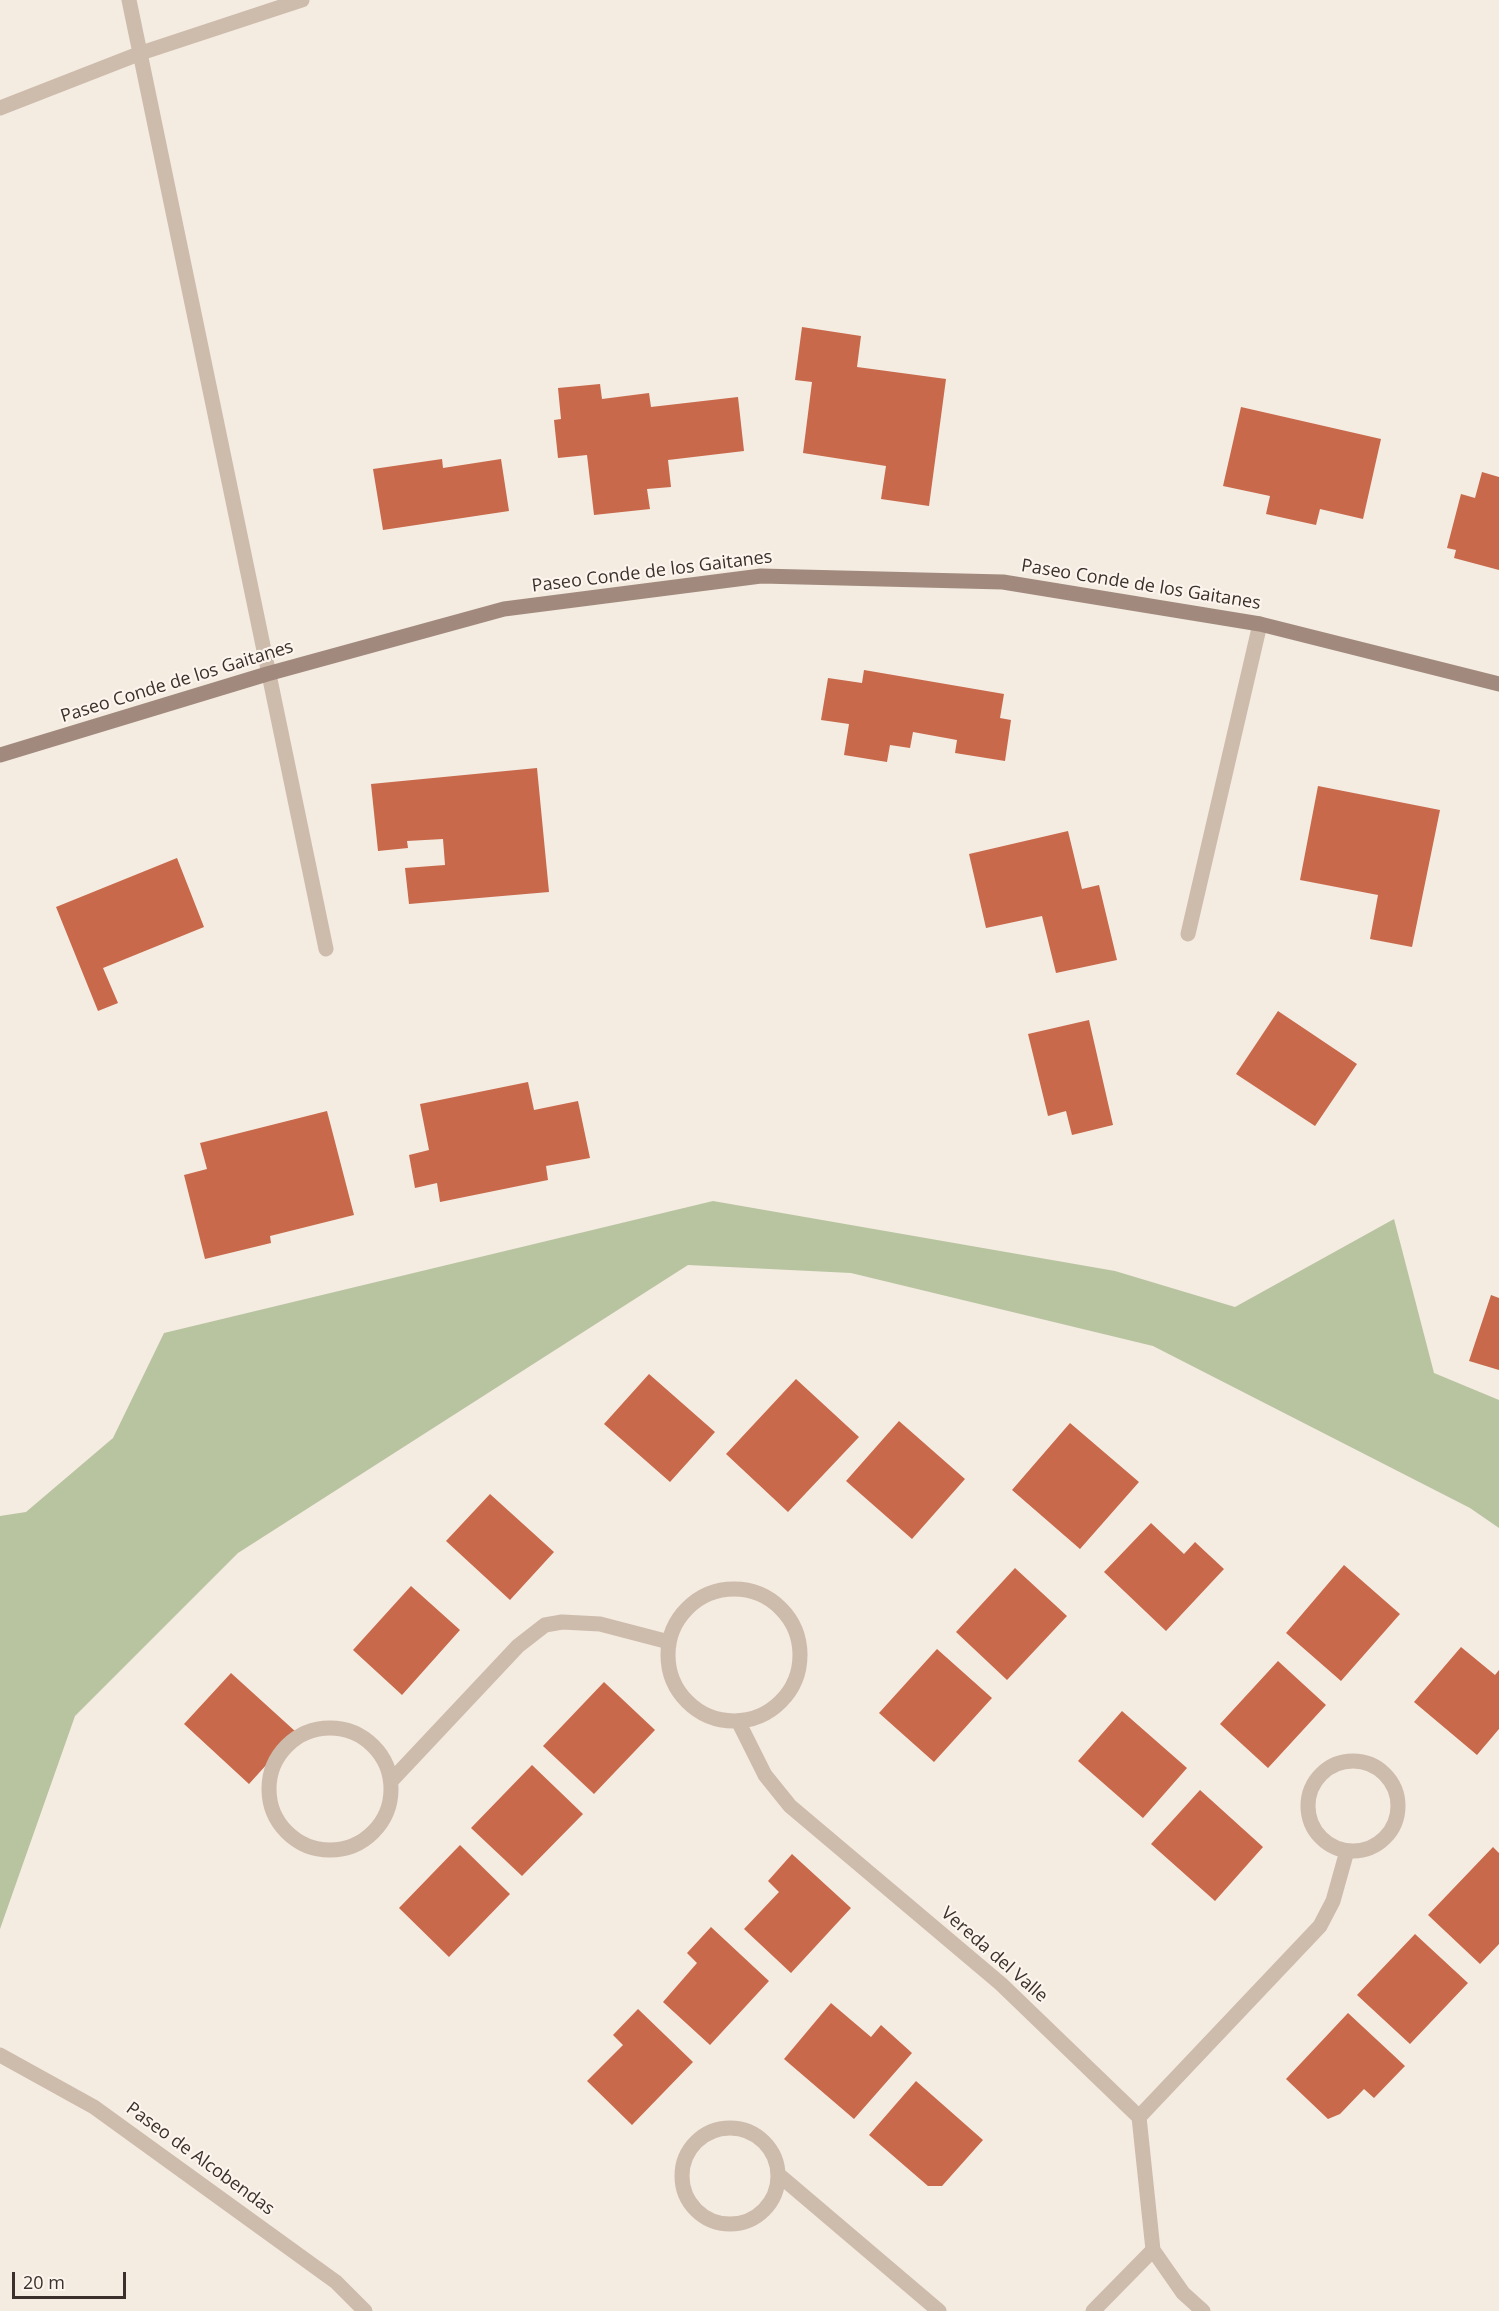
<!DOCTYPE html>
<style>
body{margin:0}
#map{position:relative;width:1499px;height:2311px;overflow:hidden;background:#f4ebe1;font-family:"Open Sans",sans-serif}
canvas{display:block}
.scale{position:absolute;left:12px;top:2272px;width:114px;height:27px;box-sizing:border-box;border:3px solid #3b302b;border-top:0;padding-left:8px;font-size:18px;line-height:21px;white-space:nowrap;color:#3b302b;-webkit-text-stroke:4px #fbf5ee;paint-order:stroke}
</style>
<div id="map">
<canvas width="1499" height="2311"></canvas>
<div class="scale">20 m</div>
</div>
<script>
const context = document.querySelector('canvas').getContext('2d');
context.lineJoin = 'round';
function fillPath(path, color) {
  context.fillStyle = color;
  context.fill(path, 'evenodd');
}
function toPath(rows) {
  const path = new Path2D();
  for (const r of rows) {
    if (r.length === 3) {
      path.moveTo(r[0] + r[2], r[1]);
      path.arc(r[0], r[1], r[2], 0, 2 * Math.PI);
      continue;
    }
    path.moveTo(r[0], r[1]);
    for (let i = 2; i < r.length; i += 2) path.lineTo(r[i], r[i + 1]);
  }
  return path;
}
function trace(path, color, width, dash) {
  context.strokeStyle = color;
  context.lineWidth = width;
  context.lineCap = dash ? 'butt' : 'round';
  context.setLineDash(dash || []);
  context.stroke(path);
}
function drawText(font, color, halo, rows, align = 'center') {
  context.font = font + ' "Open Sans",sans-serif';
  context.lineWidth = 4.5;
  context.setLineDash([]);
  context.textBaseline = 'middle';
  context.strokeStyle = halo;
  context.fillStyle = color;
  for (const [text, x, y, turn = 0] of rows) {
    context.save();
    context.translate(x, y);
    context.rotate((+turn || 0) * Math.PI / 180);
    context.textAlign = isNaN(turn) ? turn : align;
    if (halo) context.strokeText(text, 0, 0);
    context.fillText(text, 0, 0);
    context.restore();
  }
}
const green = toPath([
 [713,1201,1115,1271,1235,1307,1394,1219,1434,1373,1499,1400,1499,1528,1470,1508,1153,1346,851,1273,688,1265,238,1553,75,1716,0,1929,0,1516,26,1512,113,1438,164,1333]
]);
const building = toPath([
 [802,327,861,336,857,367,946,379,929,506,881,499,886,466,803,453,812,382,795,380],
 [600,384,602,399,649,393,651,407,738,397,744,451,668,460,671,487,647,489,650,509,594,515,587,455,558,458,554,420,561,419,558,388],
 [1241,407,1381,439,1363,519,1320,509,1316,525,1266,514,1270,496,1223,486],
 [442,459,443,468,501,459,509,511,383,530,373,469],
 [1482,472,1499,477,1499,570,1454,558,1456,550,1447,548,1461,494,1475,498],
 [864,670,1004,694,1000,718,1011,720,1005,761,955,753,957,740,913,732,910,748,890,745,887,762,844,755,849,724,821,720,828,678,862,683],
 [537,768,549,892,409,904,405,868,445,865,443,839,407,841,408,848,378,851,371,784],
 [1318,786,1440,810,1412,947,1370,939,1378,895,1300,880],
 [1068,831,1082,889,1099,885,1117,960,1056,973,1042,916,986,928,969,854],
 [177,858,204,927,103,968,118,1003,98,1011,56,907],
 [1278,1011,1357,1064,1315,1126,1236,1074],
 [1089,1020,1113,1125,1072,1135,1066,1111,1048,1116,1028,1034],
 [528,1082,534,1110,578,1101,590,1158,546,1166,548,1180,440,1202,437,1183,415,1188,409,1155,429,1150,420,1104],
 [327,1111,354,1215,270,1236,271,1243,205,1259,184,1175,207,1169,200,1143],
 [1491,1295,1499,1298,1499,1370,1469,1361],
 [649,1374,715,1432,670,1482,604,1424],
 [796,1379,859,1437,788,1512,726,1454],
 [899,1421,965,1479,912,1539,846,1481],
 [1070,1423,1139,1482,1080,1549,1012,1490],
 [490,1494,554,1552,510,1600,446,1541],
 [1151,1523,1184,1554,1195,1542,1224,1569,1166,1631,1104,1572],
 [1344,1565,1400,1614,1341,1681,1286,1633],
 [1015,1568,1067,1616,1007,1680,956,1632],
 [411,1586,460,1630,402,1695,353,1650],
 [1461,1647,1495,1675,1499,1670,1499,1729,1477,1755,1414,1702],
 [937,1649,992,1698,934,1762,879,1713],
 [1278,1661,1326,1705,1268,1768,1220,1724],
 [231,1673,296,1732,249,1784,184,1724],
 [604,1682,655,1730,594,1794,543,1746],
 [1122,1711,1187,1768,1143,1818,1078,1761],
 [532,1765,583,1814,522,1876,471,1828],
 [1200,1790,1263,1847,1215,1901,1151,1844],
 [460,1845,510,1894,449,1957,399,1908],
 [1493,1847,1499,1853,1499,1944,1480,1964,1428,1915],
 [792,1854,851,1908,791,1973,744,1929,779,1892,768,1881],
 [711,1927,769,1981,710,2045,663,2002,697,1963,687,1953],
 [1415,1934,1468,1983,1410,2044,1357,1995],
 [831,2003,871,2037,881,2025,912,2053,854,2119,784,2059],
 [638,2009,693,2062,632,2125,587,2081,623,2045,613,2035],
 [1348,2013,1405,2066,1374,2098,1364,2089,1340,2114,1328,2119,1286,2079],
 [916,2081,983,2140,942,2186,928,2186,869,2135]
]);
const street = toPath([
 [129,0,326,949],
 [0,108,141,53,302,0],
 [1188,934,1260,624],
 [734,1655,66],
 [739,1723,765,1775,790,1806,1001,1984,1139,2117,1153,2250,1183,2293,1203,2311],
 [330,1789,61],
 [1353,1806,45],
 [392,1780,518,1646,545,1625,562,1622,600,1624,669,1642],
 [0,2055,94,2107,336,2282,365,2311],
 [1139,2117,1320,1926,1333,1901,1347,1851],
 [730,2176,48],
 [779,2175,939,2311],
 [1093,2311,1153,2250]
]);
const secondary = toPath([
 [0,755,267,674,504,609,761,576,1003,582,1260,624,1499,684]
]);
const streetNames = [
 ["Paseo Conde de los Gaitanes",652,572,-7],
 ["Paseo Conde de los Gaitanes",1141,585,9],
 ["Paseo Conde de los Gaitanes",177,682,-17],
 ["Vereda del Valle",994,1955,41],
 ["Paseo de Alcobendas",200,2159,36]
];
fillPath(green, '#b8c4a0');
fillPath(building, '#c8694b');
trace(street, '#cdbbac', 15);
trace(secondary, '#a18a7d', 15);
drawText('18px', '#3b302b', '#fbf5ee', streetNames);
</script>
